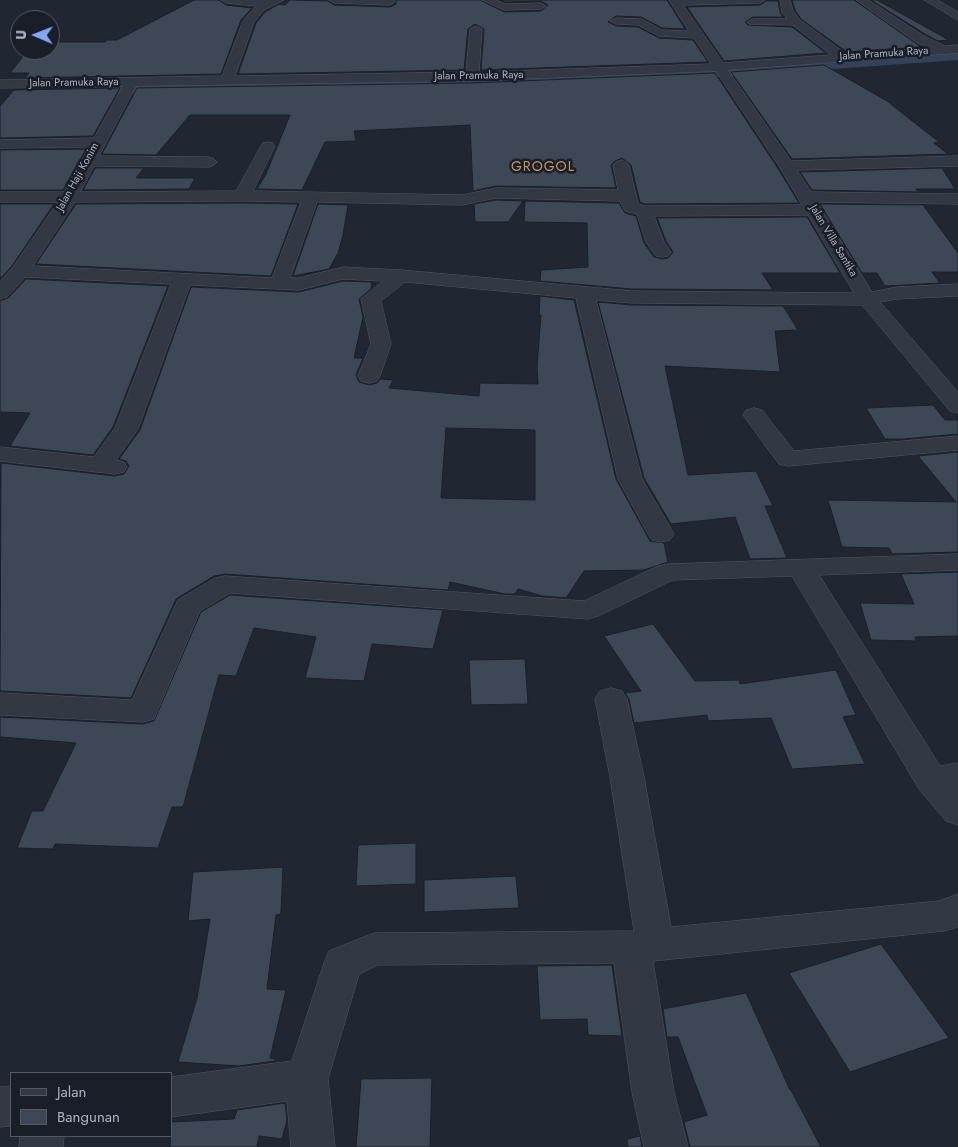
<!DOCTYPE html>
<style>
body{margin:0}
#map{position:relative;width:958px;height:1147px;overflow:hidden;background:#202733;font-family:Jost,sans-serif}
canvas{display:block}
.legend{position:absolute;left:10px;top:1072px;width:162px;height:65px;box-sizing:border-box;background:#191e28;border:1px solid #545a65;margin:0;padding:6px 9px;list-style:none;font-size:15px;color:#adb3c1}
.legend li{display:flex;align-items:center;gap:10px;height:25px}
.legend b{width:25px;border:1px solid #545a65}
.north{position:absolute;left:10px;top:10px;width:50px;height:50px;box-sizing:border-box;background:#191e28;border:1px solid #545a65;border-radius:50%;rotate:271deg;font-size:14px;font-weight:700;line-height:20px;text-align:center;color:#adb3c1}
.north::after{content:'';display:block;margin:auto;width:18px;height:22px;background:#83a6f0;clip-path:polygon(50% 0,100% 100%,50% 72%,0 100%)}
</style>
<div id="map">
<canvas width="958" height="1147"></canvas>
<ul class="legend">
<li><b style="height:6px;background:#333944"></b>Jalan</li>
<li><b style="height:14px;background:#3e4756"></b>Bangunan</li>
</ul>
<div class="north">U</div>
</div>
<script>
const context = document.querySelector('canvas').getContext('2d');
context.lineJoin = 'round';
function toPath(rows) {
  const path = new Path2D();
  for (const r of rows) {
    path.moveTo(r[0], r[1]);
    for (let i = 2; i < r.length; i += 2) path.lineTo(r[i], r[i + 1]);
  }
  return path;
}
function fillPath(path, color) {
  context.fillStyle = color;
  context.fill(path, 'evenodd');
}
function trace(path, color, width, dash) {
  context.strokeStyle = color;
  context.lineWidth = width;
  context.lineCap = dash ? 'butt' : 'round';
  context.setLineDash(dash || []);
  context.stroke(path);
}
function drawText(font, color, halo, rows, align = 'center') {
  context.font = font + ' Jost,sans-serif';
  context.lineWidth = 5;
  context.setLineDash([]);
  context.textBaseline = 'middle';
  context.strokeStyle = halo;
  context.fillStyle = color;
  for (const [text, x, y, turn = 0] of rows) {
    context.save();
    context.translate(x, y);
    context.rotate((+turn || 0) * Math.PI / 180);
    context.textAlign = isNaN(turn) ? turn : align;
    if (halo) context.strokeText(text, 0, 0);
    context.fillText(text, 0, 0);
    context.restore();
  }
}
const canal = toPath([
 [958,50,958,60,652,82,482,86,350,91,81,94,74,92,72,88,74,84,81,82,350,79,652,72,958,50]
]);
const building = toPath([
 [194,0,219,0,226,5,252,8,241,20,221,74,25,78,29,73,10,73,28,50,50,50,50,42,105,42,107,40,117,40,194,0],
 [290,0,328,1,334,5,390,7,396,4,396,0,480,0,504,12,541,11,548,5,541,1,505,2,501,0,667,0,685,29,662,28,641,17,616,16,608,22,616,26,638,27,659,38,693,40,708,62,481,70,484,29,475,24,468,29,464,70,238,74,256,23,265,12,279,4,285,5,290,0],
 [792,0,854,0,921,47,847,52,801,19,795,10,792,0],
 [871,0,877,0,949,40,938,41,925,34,871,0],
 [766,1,778,1,780,12,783,17,753,17,745,22,748,25,792,27,826,53,724,61,687,7,760,5,766,1],
 [824,65,887,101,939,142,934,143,948,154,792,159,731,72,824,65],
 [715,73,777,167,799,203,645,204,640,202,631,165,622,158,615,161,611,165,616,188,496,186,473,191,470,125,354,131,356,141,325,142,302,190,257,189,266,174,290,115,190,115,156,155,102,154,137,88,472,83,715,73],
 [120,88,93,136,0,138,0,106,14,90,120,88],
 [86,149,63,190,0,190,0,150,86,149],
 [95,168,144,168,136,178,195,178,189,189,83,190,95,168],
 [942,168,955,189,916,189,918,192,812,190,800,172,942,168],
 [496,200,523,201,508,222,475,222,474,204,496,200],
 [525,201,619,203,625,213,636,216,644,243,654,257,662,259,668,258,673,252,666,241,657,218,807,217,840,273,762,273,773,290,632,289,540,281,541,270,588,267,587,223,524,222,525,201],
 [242,203,298,204,271,276,36,264,76,204,242,203],
 [0,204,54,204,12,266,0,279,0,204],
 [318,204,348,205,343,235,338,253,329,269,293,276,318,204],
 [820,204,923,205,958,253,958,272,932,272,940,283,885,286,877,273,862,273,820,204],
 [26,279,168,286,113,427,93,455,10,446,30,413,0,412,0,301,8,298,26,279],
 [343,281,372,282,371,289,359,299,363,317,354,358,363,358,356,375,359,382,369,385,377,383,381,379,393,380,389,388,479,396,480,383,538,384,537,366,541,315,539,315,540,296,574,300,616,479,650,541,664,543,668,562,644,570,584,571,566,598,542,596,518,589,515,594,505,594,450,582,448,590,225,574,214,576,176,599,131,698,0,691,1,463,115,476,124,474,129,466,126,461,119,459,140,430,191,287,299,292,343,281],
 [446,428,535,430,535,500,441,498,446,428],
 [598,302,632,305,783,306,798,330,775,331,780,372,665,366,688,475,756,471,773,506,765,506,787,558,750,559,735,517,671,524,644,478,598,302],
 [933,405,945,420,958,420,958,434,904,439,885,439,866,408,933,405],
 [958,452,958,552,892,554,889,548,842,547,828,500,956,502,918,456,958,452],
 [958,572,958,636,915,637,916,641,871,640,860,603,914,604,901,574,958,572],
 [230,595,443,610,433,649,372,644,364,681,305,678,316,637,254,628,236,676,219,675,183,807,172,807,158,848,55,844,53,849,17,848,32,811,43,811,76,743,0,737,0,717,143,724,154,721,201,612,230,595],
 [653,624,695,681,739,680,740,684,836,670,856,715,843,717,865,764,792,769,771,718,708,721,707,715,634,723,629,699,625,693,641,691,604,636,653,624],
 [469,660,525,659,528,704,471,705,469,660],
 [416,843,416,884,356,886,358,845,416,843],
 [283,867,281,914,276,915,267,989,286,990,270,1058,275,1059,275,1061,239,1066,178,1062,197,998,210,919,188,921,193,872,283,867],
 [516,876,519,908,424,912,424,880,516,876],
 [881,944,949,1038,850,1072,789,973,881,944],
 [612,965,622,1036,588,1035,587,1019,540,1020,537,966,612,965],
 [746,993,790,1090,791,1090,821,1147,690,1147,684,1122,707,1115,678,1037,667,1037,663,1009,746,993],
 [432,1078,430,1147,356,1147,361,1079,432,1078],
 [285,1103,287,1120,282,1139,259,1136,257,1147,170,1147,171,1122,234,1119,237,1110,285,1103],
 [640,1136,642,1147,628,1147,627,1139,640,1136]
]);
const minor = toPath([
 [221,0,284,0,264,10,254,22,235,76,466,72,470,29,476,26,482,29,479,72,711,64,694,38,659,36,638,25,616,24,610,21,616,18,641,19,662,30,689,31,669,0,765,0,760,3,683,5,723,63,831,55,793,25,749,24,747,22,753,19,787,19,782,12,780,0,790,0,793,11,800,20,846,54,928,48,916,42,856,0,868,0,924,36,945,46,958,45,958,53,728,70,791,161,958,156,958,166,797,170,811,192,958,194,958,204,817,202,872,292,897,287,958,284,958,296,897,299,880,302,958,392,958,413,950,411,862,305,632,303,596,300,642,479,674,534,670,540,661,542,652,540,648,534,618,479,576,298,405,282,381,301,391,344,380,376,377,381,369,383,361,381,358,376,371,344,361,299,383,281,343,279,299,290,190,285,138,429,116,460,124,462,127,467,124,472,115,474,0,461,0,447,94,457,115,428,171,284,25,277,7,297,0,299,0,282,13,267,58,202,0,202,0,192,64,192,89,147,0,148,0,140,94,138,123,86,0,88,0,80,222,76,243,21,256,6,226,3,221,0],
 [716,71,779,166,802,205,645,206,638,204,629,165,626,162,621,160,616,162,613,165,618,190,496,188,462,195,253,191,275,146,273,143,268,142,263,143,261,146,236,191,80,192,94,166,209,167,214,165,217,162,214,159,209,157,99,156,136,86,472,81,716,71],
 [496,198,620,201,625,211,637,214,646,242,656,256,662,257,668,256,671,252,664,242,654,216,808,215,854,293,632,291,401,270,343,267,299,278,290,278,317,202,462,205,496,198],
 [242,201,301,202,272,278,33,266,75,202,242,201],
 [329,0,394,0,395,2,390,5,334,3,329,0],
 [482,0,496,0,505,4,541,3,546,6,541,9,504,10,482,0],
 [924,0,937,0,958,12,958,20,924,0],
 [754,408,762,410,794,451,958,436,958,450,788,466,779,464,743,415,746,410,754,408],
 [958,554,958,570,819,575,940,766,958,763,958,825,946,821,919,789,792,576,673,580,598,616,588,619,230,593,200,611,154,719,143,722,0,715,0,693,132,700,178,600,215,578,225,576,584,601,658,566,668,564,958,554],
 [611,688,622,691,627,699,644,777,671,927,939,901,958,894,958,927,944,931,653,961,674,1092,688,1147,644,1147,632,1092,614,963,378,965,359,974,328,1079,335,1147,291,1147,287,1101,171,1117,171,1077,292,1061,324,963,329,951,361,938,375,933,634,931,610,777,595,699,600,691,611,688],
 [11,1086,11,1126,0,1127,0,1087,11,1086],
 [20,1136,64,1136,63,1147,19,1147,20,1136]
]);
const farStreetnames = [
 ["Jalan Pramuka Raya",884,54,-4],
 ["Jalan Pramuka Raya",479,76,-1],
 ["Jalan Pramuka Raya",74,83,-1],
 ["Jalan Haji Konim",78,177,-61],
 ["Jalan Villa Santika",833,241,59]
];
const farQuarternames = [
 ["GROGOL",543,168]
];
fillPath(canal, '#34415a');
fillPath(building, '#3e4756');
trace(building, '#1b202a', 1);
trace(minor, '#515662', 1);
fillPath(minor, '#333944');
drawText('11px', '#adb3c1', '#191e28', farStreetnames);
context.letterSpacing = '1px';
drawText('14px', '#ca955f', '#191e28', farQuarternames);
context.letterSpacing = '0px';
</script>
